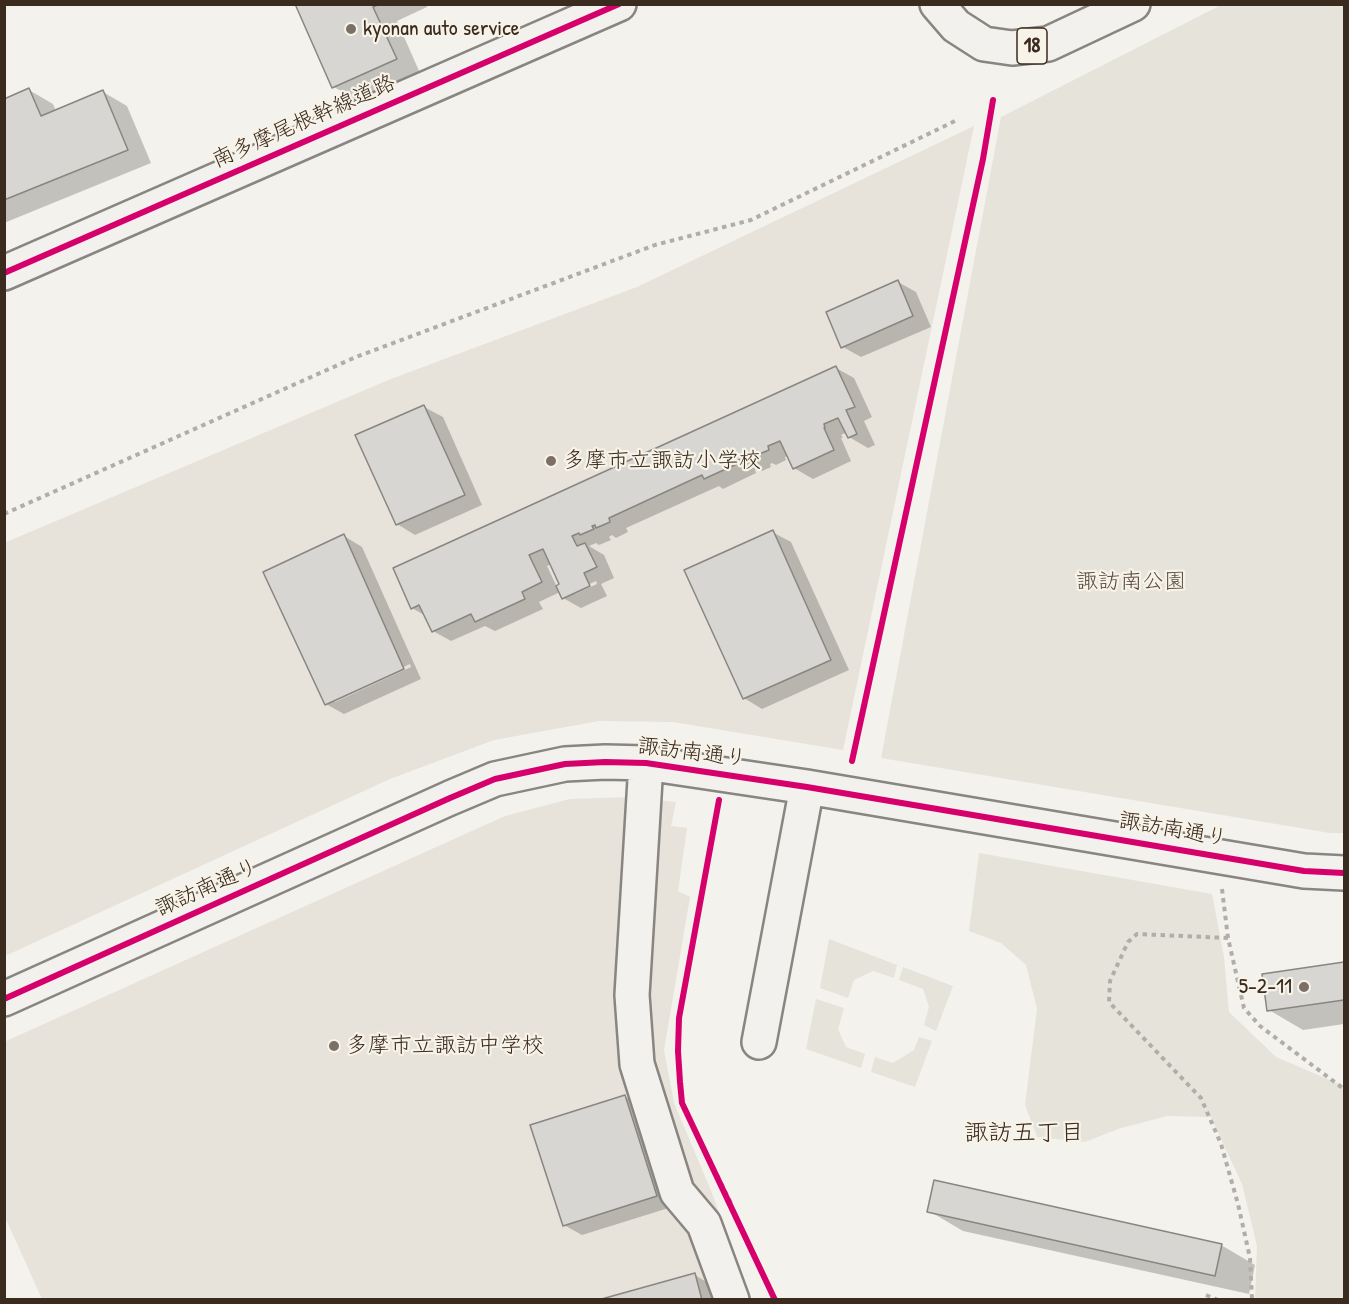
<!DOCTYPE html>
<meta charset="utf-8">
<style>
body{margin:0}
#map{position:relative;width:1349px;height:1304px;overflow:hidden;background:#f4f2ec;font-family:"Patrick Hand",sans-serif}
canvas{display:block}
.frame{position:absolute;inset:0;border:6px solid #3b2a1e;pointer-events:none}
</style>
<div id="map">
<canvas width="1349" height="1304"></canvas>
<div class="frame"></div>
</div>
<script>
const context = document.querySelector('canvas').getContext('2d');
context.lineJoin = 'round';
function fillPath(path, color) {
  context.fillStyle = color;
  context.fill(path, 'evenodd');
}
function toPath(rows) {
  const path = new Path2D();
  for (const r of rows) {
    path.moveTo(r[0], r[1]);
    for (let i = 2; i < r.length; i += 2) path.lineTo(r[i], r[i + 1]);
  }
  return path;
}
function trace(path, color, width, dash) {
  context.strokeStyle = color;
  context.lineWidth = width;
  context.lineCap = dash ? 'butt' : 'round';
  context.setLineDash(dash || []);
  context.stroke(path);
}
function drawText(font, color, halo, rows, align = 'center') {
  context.font = font + ' "Patrick Hand","Klee One",sans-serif';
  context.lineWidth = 4.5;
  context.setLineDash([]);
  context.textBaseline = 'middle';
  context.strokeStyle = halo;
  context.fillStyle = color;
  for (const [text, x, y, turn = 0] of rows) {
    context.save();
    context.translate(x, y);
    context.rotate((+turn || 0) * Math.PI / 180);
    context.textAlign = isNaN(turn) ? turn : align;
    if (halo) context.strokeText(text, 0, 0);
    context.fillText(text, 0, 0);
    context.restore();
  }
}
const built = toPath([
 [974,126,843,750,673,722,599,721,494,740,390,779,5,956,4,543,391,379,637,287],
 [629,797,676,802,671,826,687,828,678,891,690,897,664,1050,674,1103,712,1193,751,1299,42,1299,5,1217,4,1042,505,816,570,799]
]);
const green = toPath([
 [1221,5,1344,5,1344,833,1330,833,881,758,1001,117],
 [979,853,1212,894,1224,957,1229,1012,1276,1057,1344,1086,1344,1299,1255,1299,1257,1246,1242,1184,1211,1117,1167,1116,1118,1129,1085,1142,1037,1137,1025,1105,1037,1009,1026,965,1001,943,969,931],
 [829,939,897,965,894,978,873,971,854,980,848,998,820,988],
 [903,967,953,986,936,1031,924,1025,929,1007,923,989,899,980],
 [816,999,844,1008,838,1029,846,1047,865,1054,861,1068,806,1049],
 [919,1037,932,1041,915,1087,871,1072,875,1057,893,1063,914,1050]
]);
const shadow = toPath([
 [297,4,426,4,427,7,397,21,420,73,358,101,334,87],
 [29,90,53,104,56,111,103,92,127,106,151,163,4,223,4,100],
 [898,282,916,292,931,327,861,357,843,347],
 [836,368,854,378,872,417,864,421,875,445,868,448,849,437,847,432,841,435,843,438,841,438,851,461,813,479,794,468,789,455,785,457,786,460,776,465,772,463,770,464,771,467,762,471,758,469,755,470,756,473,723,489,719,486,626,528,628,532,616,538,612,535,609,537,611,540,599,545,596,543,589,546,604,555,614,578,601,584,607,596,581,608,563,598,560,592,539,602,543,609,495,631,485,626,451,641,433,631,426,616,412,608],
 [551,564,561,585,557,587,547,566],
 [596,581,597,584,575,594,575,591],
 [424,407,443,417,482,505,415,535,397,524],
 [772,532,791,542,849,670,762,709,744,698],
 [344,536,362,547,421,679,344,714,326,704],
 [410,664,411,667,335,702,335,699],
 [1344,964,1344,1024,1303,1030,1269,1010,1263,975],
 [624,1096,643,1107,675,1206,582,1235,564,1225],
 [929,1211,1221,1245,1255,1265,1249,1294,963,1231],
 [695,1275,713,1286,717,1300,604,1300]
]);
const building = toPath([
 [295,4,380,4,373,7,397,59,332,88,295,4],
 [29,88,41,116,103,90,128,150,4,200,4,99,29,88],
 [898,280,913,316,841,348,826,312,898,280],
 [836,366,855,407,846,410,857,434,848,438,838,418,824,424,825,428,824,428,834,450,793,469,780,441,768,446,769,450,757,455,755,452,752,453,753,456,742,462,741,459,738,460,739,463,704,479,702,475,609,518,610,522,596,528,595,525,592,526,594,529,580,535,579,533,572,536,577,546,585,543,597,567,584,573,590,586,562,599,556,586,559,584,543,549,529,555,542,582,522,592,525,599,475,622,471,614,432,632,419,605,411,609,393,568,836,366],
 [424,405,465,495,396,525,355,435,424,405],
 [773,530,831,660,743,699,684,570,773,530],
 [344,534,404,669,325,705,263,572,344,534],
 [1344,962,1344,1000,1267,1011,1262,974,1344,962],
 [625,1095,657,1196,563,1226,530,1125,625,1095],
 [934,1180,1222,1244,1215,1276,927,1212,934,1180],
 [695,1273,702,1300,598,1300,695,1273]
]);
const path = toPath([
 [4,514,356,357,655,245,751,220,955,121],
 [852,761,983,159,993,100],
 [1222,889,1228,938,1244,1008,1260,1026,1344,1089],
 [1228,938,1137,934,1128,942,1110,981,1109,1002,1201,1098,1221,1144,1238,1204,1250,1258,1252,1300],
 [681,1092,678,1051,679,1018,718,806],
 [689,1118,731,1203],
 [741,1227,775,1300],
 [1206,1295,1218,1300]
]);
const minor = toPath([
 [646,763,632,995,637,1064,677,1192,704,1224,732,1300],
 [4,999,450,798,495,779,565,764,605,762,646,763,807,787,1304,871,1344,873],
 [759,1042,807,787]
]);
const major = toPath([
 [937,4,956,26,984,44,1012,48,1048,44,1133,4],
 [4,273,619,4]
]);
const cycleway = toPath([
 [4,273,619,4],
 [852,761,983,159,993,100],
 [719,800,679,1018,678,1051,680,1082,682,1103,775,1300],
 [4,999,450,798,495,779,565,764,605,762,646,763,807,787,1304,871,1344,873]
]);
const markers = [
 [351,29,6,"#7c7066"],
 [551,461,6,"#7c7066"],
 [1304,987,6,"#7c7066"],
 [334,1046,6,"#7c7066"]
];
const shields = [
 [1032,46,30]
];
const shieldNames = [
 ["18",1032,46]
];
const poiNames = [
 ["kyonan auto service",363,29],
 ["多摩市立諏訪小学校",563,461],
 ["5-2-11",1292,987,"right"],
 ["多摩市立諏訪中学校",346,1046]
];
const streetNames = [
 ["南多摩尾根幹線道路",304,122,-24],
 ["諏訪南通り",692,753,7],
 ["諏訪南通り",1173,830,10],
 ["諏訪南通り",207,888,-24]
];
const parkNames = [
 ["諏訪南公園",1131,582]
];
const neighbourhoodNames = [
 ["諏訪五丁目",1024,1134]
];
fillPath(built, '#e7e2da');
fillPath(green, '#e6e3da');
fillPath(shadow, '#0003');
fillPath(building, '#d8d6d2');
trace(building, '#898580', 1.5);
trace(minor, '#898580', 38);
trace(major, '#898580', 38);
trace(path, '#b1aeaa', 4, [4.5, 4.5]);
trace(minor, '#f2f1ed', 33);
trace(major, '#f2f1ed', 33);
trace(cycleway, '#d6006c', 6);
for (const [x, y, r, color] of markers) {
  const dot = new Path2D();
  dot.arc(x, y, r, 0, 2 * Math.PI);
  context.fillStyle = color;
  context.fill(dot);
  trace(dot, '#f7f3e8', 2);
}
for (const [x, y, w] of shields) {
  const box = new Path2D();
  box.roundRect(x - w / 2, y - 18, w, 36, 4.5);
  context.fillStyle = '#f7f3e8';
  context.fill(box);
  trace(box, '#3b2a1e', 1.5);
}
drawText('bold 21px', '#3b2a1e', null, shieldNames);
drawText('22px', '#3b2a1e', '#f7f3e8', poiNames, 'left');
drawText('22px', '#3b2a1e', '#f7f3e8', streetNames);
drawText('22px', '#5b4c41', '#f7f3e8', parkNames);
drawText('24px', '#3b2a1e', '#f7f3e8', neighbourhoodNames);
</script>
